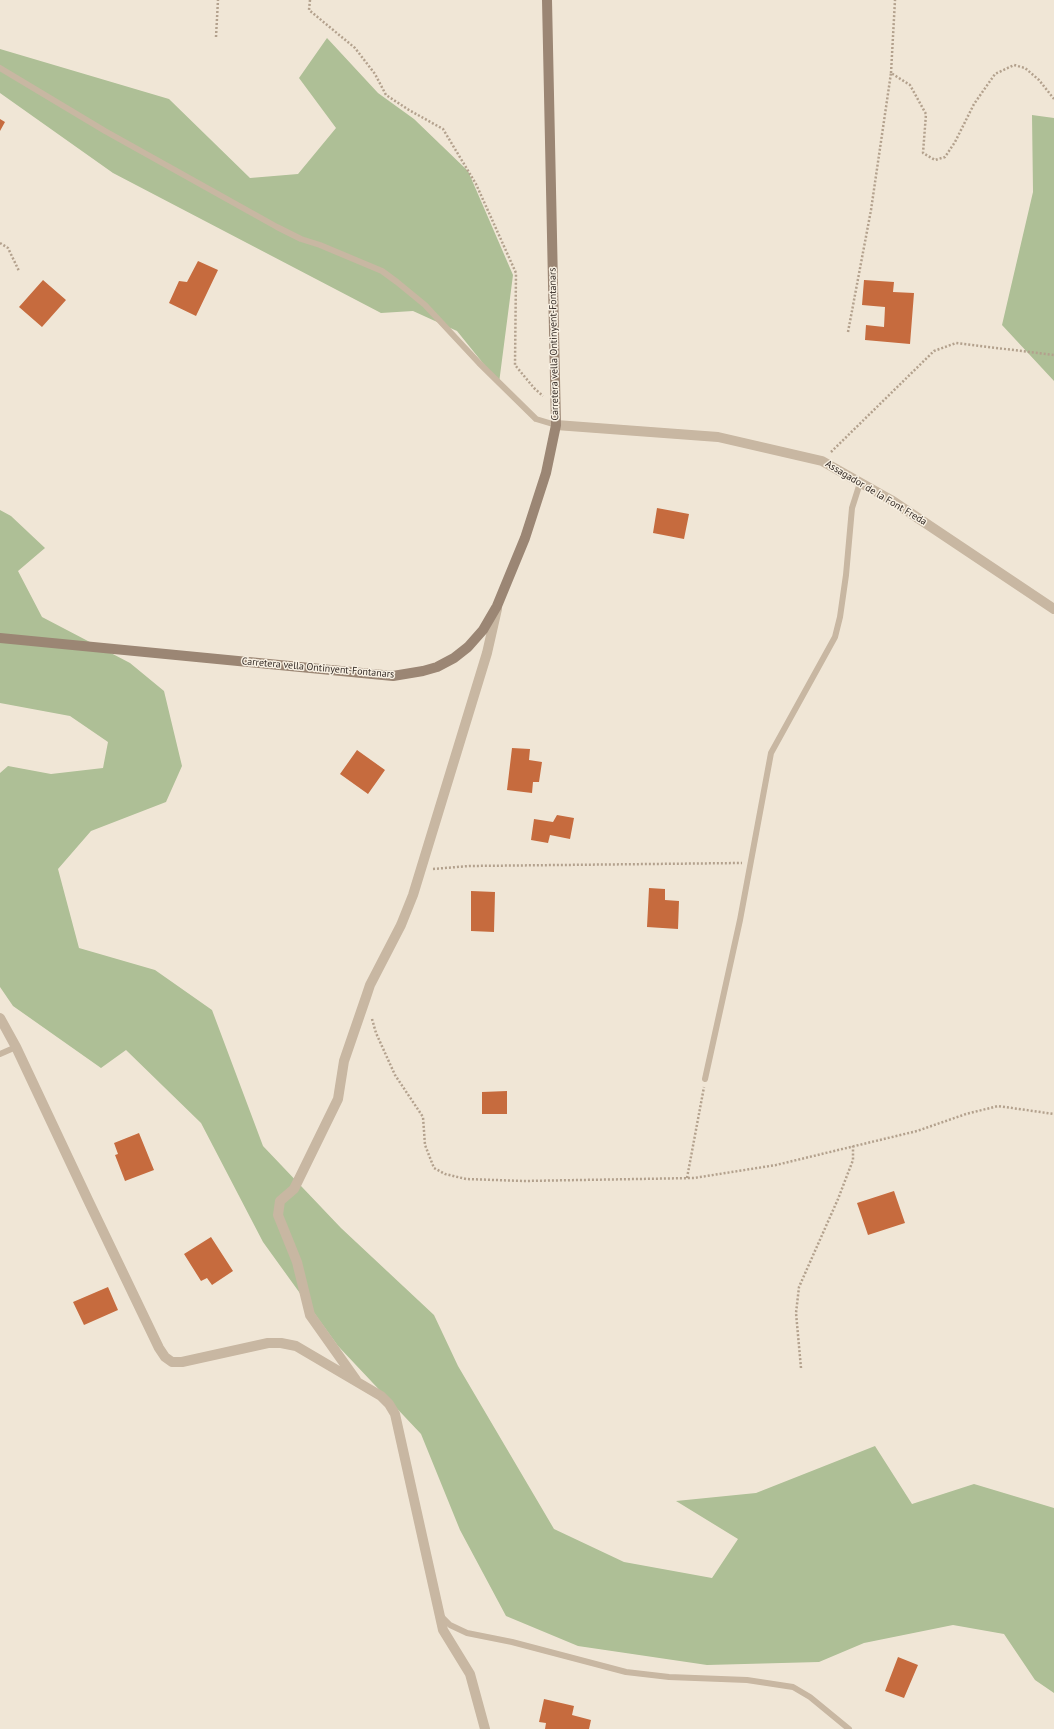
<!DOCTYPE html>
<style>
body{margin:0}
canvas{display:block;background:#f0e6d6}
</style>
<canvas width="1054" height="1729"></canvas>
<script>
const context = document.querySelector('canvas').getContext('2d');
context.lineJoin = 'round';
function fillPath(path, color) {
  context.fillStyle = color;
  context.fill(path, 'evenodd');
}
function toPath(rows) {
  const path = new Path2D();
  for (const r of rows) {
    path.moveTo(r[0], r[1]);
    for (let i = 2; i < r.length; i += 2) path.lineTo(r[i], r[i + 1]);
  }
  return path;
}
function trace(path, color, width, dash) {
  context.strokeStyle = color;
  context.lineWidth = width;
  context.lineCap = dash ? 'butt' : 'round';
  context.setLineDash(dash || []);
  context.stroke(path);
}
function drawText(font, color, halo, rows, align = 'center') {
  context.font = font + ' "PT Sans",sans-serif';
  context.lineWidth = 3;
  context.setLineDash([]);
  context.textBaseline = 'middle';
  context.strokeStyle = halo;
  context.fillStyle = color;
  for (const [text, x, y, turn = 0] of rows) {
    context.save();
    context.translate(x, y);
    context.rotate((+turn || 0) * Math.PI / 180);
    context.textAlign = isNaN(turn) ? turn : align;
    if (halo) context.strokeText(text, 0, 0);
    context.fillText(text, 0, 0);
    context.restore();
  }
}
const green = toPath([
 [327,38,378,93,414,119,468,171,513,275,499,383,457,331,413,311,381,313,113,173,0,93,0,49,169,99,250,178,298,174,336,128,299,78],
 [1032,115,1054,118,1054,381,1002,325,1033,192],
 [0,510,11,516,45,548,18,571,42,617,130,663,164,691,182,766,166,802,91,831,58,869,79,948,155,970,212,1010,263,1146,341,1228,434,1315,458,1366,554,1529,624,1562,712,1578,738,1539,676,1501,756,1493,875,1446,912,1504,974,1484,1054,1508,1054,1693,1035,1680,1004,1634,953,1625,864,1643,819,1662,707,1665,578,1646,506,1616,460,1530,421,1434,338,1346,263,1242,201,1123,126,1050,101,1068,13,1006,0,987,0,773,8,766,51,774,103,768,108,742,70,716,0,703]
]);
const building = toPath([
 [0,119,5,122,0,131],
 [198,261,218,270,196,316,169,303,179,281,187,282],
 [43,280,66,300,42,327,19,307],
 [864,280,894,282,893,292,914,293,910,344,865,340,866,325,884,327,885,307,862,305],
 [657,508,689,514,684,539,653,533],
 [512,748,530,749,529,760,542,762,539,782,533,782,532,793,507,790],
 [357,750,385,770,368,794,340,774],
 [557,815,574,818,570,839,550,835,548,843,531,840,534,819,553,822],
 [649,888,665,889,665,900,679,901,678,929,647,927],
 [471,891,495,892,494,932,471,931],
 [507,1091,507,1114,482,1114,482,1092],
 [139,1133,154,1170,125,1181,115,1155,118,1154,114,1143],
 [894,1191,905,1223,868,1235,857,1203],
 [211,1237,233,1271,212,1285,207,1278,201,1281,184,1254],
 [108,1287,118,1310,84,1325,73,1302],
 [898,1657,918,1665,904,1698,885,1691],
 [544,1699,574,1706,572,1715,591,1720,589,1729,545,1729,546,1723,539,1722]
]);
const path = toPath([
 [310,0,309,10,355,48,375,74,386,95,409,110,443,129,476,184,516,273,515,365,534,388,543,396],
 [216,37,218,0],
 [891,73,895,0],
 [0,243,8,248,19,271],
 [848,332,871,210,891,73,910,85,926,114,923,153,935,160,945,157,955,142,974,104,995,74,1014,65,1025,68,1039,80,1054,99],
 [831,452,934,351,956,343,1054,355],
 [433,869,469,866,742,863],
 [372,1019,376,1033,395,1075,423,1117,425,1145,434,1168,445,1174,466,1179,524,1181,694,1178,776,1165,917,1131,966,1114,998,1106,1054,1114],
 [687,1178,704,1087],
 [801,1368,796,1313,799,1287,838,1199,853,1160,853,1146]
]);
const lane = toPath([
 [0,68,105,131,277,227,301,239,320,245,382,271,397,282,425,305,479,363,536,419,556,425],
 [0,1054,16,1047],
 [705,1079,740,920,771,753,835,637,840,617,846,575,852,508,860,483],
 [441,1616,450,1625,467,1633,512,1642,626,1672,669,1677,747,1680,793,1687,810,1697,849,1729]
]);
const street = toPath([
 [556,425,718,437,822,461,891,500,1054,609],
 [0,1018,16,1047,88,1200,159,1348,165,1357,172,1362,182,1362,268,1343,281,1343,296,1346,381,1396,389,1404,395,1414,443,1630,470,1674,485,1729],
 [356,1380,310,1315,297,1262,278,1215,280,1201,294,1189,338,1099,344,1061,366,997,370,985,401,925,413,895,487,653,497,609]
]);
const secondary = toPath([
 [0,638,393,676,423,671,437,667,454,658,468,647,483,630,497,606,525,538,546,473,556,425,547,0]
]);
const streetNames = [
 ["Carretera vella Ontinyent-Fontanars",554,344,-91],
 ["Assagador de la Font Freda",876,493,31],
 ["Carretera vella Ontinyent-Fontanars",318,668,5]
];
fillPath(green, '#aebf96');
fillPath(building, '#c66b3e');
trace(path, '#b3a18d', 2.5, [2, 2]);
trace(lane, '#c8b7a2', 6);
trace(street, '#c8b7a2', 10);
trace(secondary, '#9b8674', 10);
drawText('10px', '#332a25', '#f8f0e2', streetNames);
</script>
